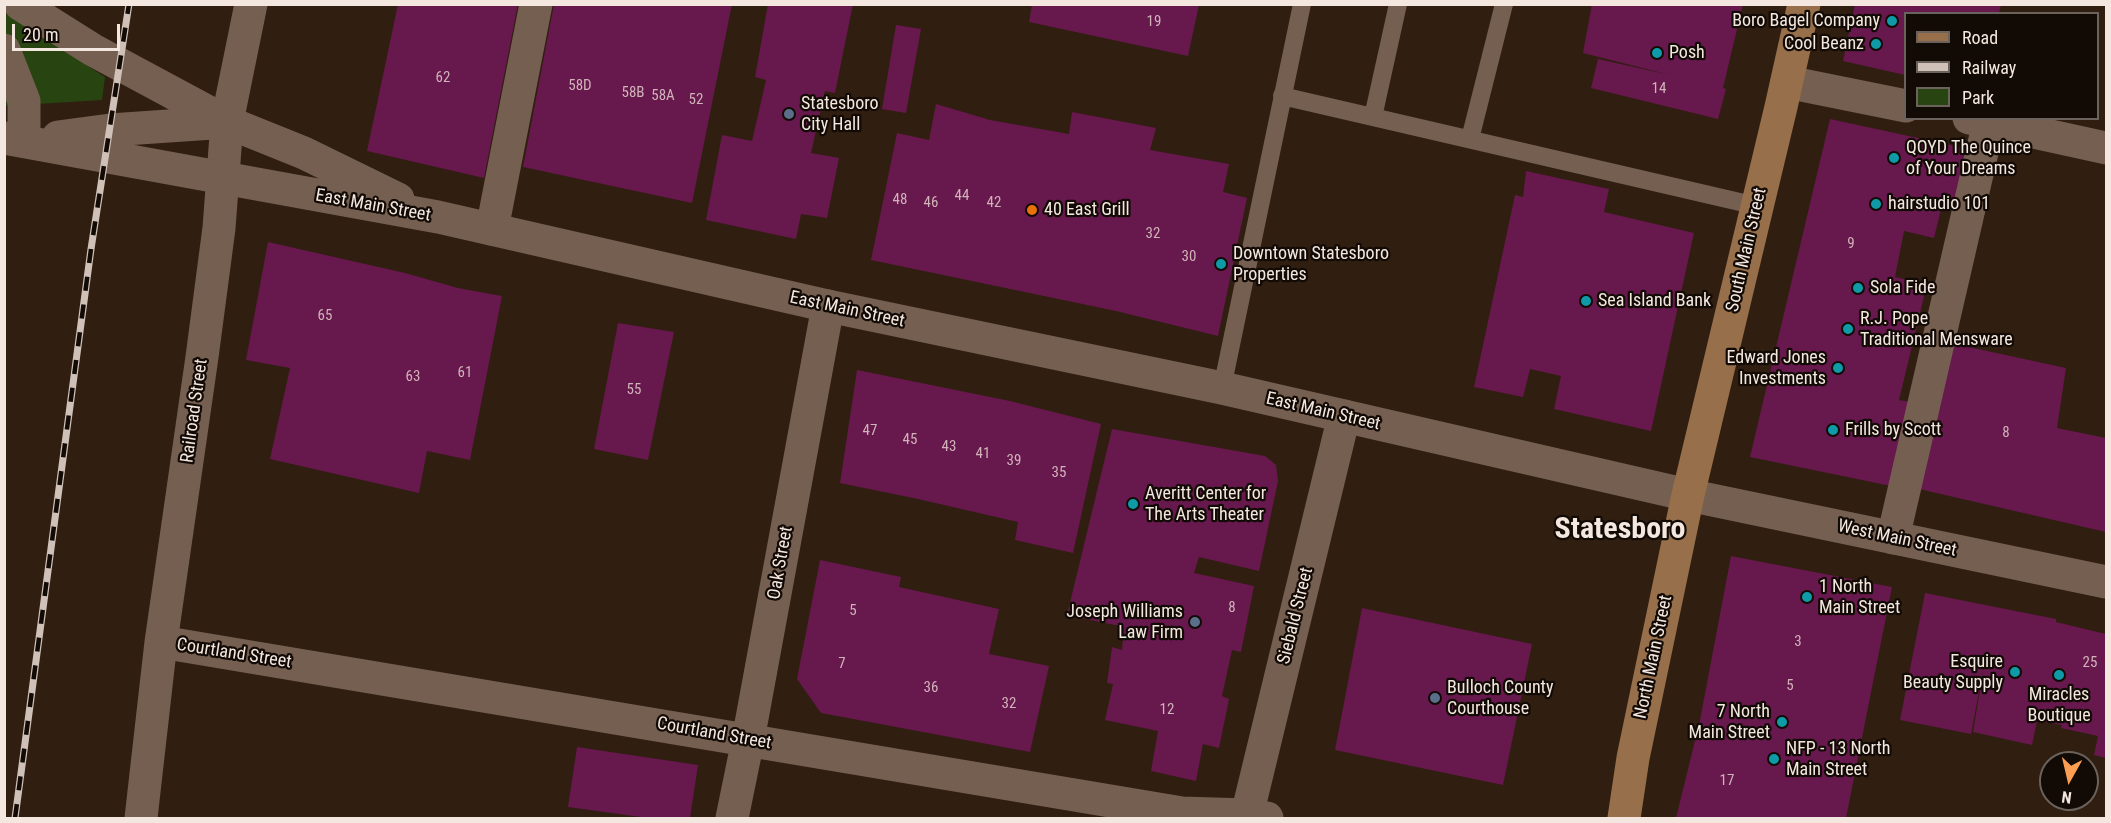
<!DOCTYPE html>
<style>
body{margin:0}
#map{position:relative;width:2111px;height:823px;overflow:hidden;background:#301e11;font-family:"Roboto Condensed",sans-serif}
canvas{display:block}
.frame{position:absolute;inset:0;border:6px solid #f4e7df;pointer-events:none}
.legend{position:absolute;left:1904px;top:12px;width:195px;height:108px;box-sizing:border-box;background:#120a05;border:2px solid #6c625c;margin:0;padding:8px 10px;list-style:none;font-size:18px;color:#f4e7df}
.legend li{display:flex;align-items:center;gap:12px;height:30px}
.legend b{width:30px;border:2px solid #6c625c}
.north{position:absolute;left:2039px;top:751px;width:60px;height:60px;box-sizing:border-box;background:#120a05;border:2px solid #6c625c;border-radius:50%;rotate:188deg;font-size:16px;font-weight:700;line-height:24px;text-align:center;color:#f4e7df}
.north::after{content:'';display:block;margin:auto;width:21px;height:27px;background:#fc9e52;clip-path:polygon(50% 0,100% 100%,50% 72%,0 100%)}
.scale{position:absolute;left:12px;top:24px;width:108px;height:27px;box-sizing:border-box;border:3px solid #f4e7df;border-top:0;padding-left:8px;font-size:18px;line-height:21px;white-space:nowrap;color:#f4e7df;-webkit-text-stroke:4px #120a05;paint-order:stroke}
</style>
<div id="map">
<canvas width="2111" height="823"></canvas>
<div class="frame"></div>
<ul class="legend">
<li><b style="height:8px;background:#976f4a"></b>Road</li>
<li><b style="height:8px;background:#cfc1b8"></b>Railway</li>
<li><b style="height:16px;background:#284410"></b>Park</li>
</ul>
<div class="north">N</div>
<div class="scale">20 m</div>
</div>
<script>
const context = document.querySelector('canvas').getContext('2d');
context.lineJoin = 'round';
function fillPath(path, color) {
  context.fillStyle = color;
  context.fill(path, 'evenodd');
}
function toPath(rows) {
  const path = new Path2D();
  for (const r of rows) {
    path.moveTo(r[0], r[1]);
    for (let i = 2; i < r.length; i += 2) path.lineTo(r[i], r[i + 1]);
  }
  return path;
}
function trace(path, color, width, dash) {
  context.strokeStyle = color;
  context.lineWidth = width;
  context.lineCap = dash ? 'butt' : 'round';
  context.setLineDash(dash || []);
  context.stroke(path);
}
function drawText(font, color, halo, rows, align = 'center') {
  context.font = font + ' "Roboto Condensed",sans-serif';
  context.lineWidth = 4.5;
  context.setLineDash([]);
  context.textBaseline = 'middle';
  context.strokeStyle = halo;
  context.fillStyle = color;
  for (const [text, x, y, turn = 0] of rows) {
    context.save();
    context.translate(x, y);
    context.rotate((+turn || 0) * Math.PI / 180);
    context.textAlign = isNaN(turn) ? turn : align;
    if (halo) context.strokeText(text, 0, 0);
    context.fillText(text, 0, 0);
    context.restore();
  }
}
const green = toPath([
 [4,12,105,77,102,100,5,106]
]);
const building = toPath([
 [398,4,518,4,484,178,367,151],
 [554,4,732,4,692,203,523,167],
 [768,4,853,4,835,93,825,91,811,153,839,158,827,218,801,214,796,239,706,220,722,135,752,141,766,80,755,77],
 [1592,4,1743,4,1723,88,1726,89,1718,119,1591,88,1598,59,1670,75,1583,53],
 [1855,4,2001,4,1999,14,1905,14,1905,75,1843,61],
 [1032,5,1199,5,1188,56,1029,22],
 [896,25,921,29,906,113,882,109],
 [936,104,990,120,1069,134,1072,112,1156,128,1150,150,1229,164,1223,192,1247,198,1218,336,1116,311,871,260,897,133,929,140],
 [1830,119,1969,149,1957,200,1944,197,1934,238,1904,231,1895,277,1927,284,1899,400,1916,403,1896,487,1750,457],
 [1526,171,1609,189,1604,212,1694,233,1651,431,1554,409,1561,376,1530,369,1523,397,1474,387,1515,195,1523,197],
 [268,242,405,273,458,288,502,296,470,460,427,451,419,493,270,459,290,368,246,360],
 [618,323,674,332,648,460,594,449],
 [1950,343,2066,368,2057,428,2106,438,2106,532,1919,489],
 [857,370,1010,401,1101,424,1073,553,1015,540,1018,522,918,499,840,483],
 [1112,429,1265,456,1276,465,1278,481,1259,571,1199,557,1194,573,1254,586,1241,652,1232,650,1222,696,1229,699,1219,748,1203,744,1196,781,1151,771,1158,731,1105,720,1113,684,1107,683,1112,647,1122,650,1124,627,1067,615],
 [1731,556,1892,587,1846,818,1676,818,1700,720],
 [820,560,901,577,899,587,999,609,989,654,1049,666,1030,752,821,713,797,679],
 [1925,593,2056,619,2056,622,2106,634,2106,758,2094,755,2098,736,2061,728,2062,725,2037,721,2032,745,1973,732,1985,660,1971,734,1900,720],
 [1362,608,1532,644,1503,785,1335,750],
 [577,747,698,765,690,818,648,818,568,807]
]);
const lane = toPath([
 [1282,96,1757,206],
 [1373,117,1398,4],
 [1470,139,1504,4],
 [1222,388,1302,4]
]);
const street = toPath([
 [1787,82,1906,106],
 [1969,118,2106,148],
 [492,229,536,4],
 [1893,538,1989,122],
 [161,642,1182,813,1247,815,1267,818],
 [1247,815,1344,416],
 [141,818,161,642,202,357,219,228,227,122,251,4],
 [732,818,748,740,828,306]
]);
const secondary = toPath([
 [20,4,93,50,227,122,304,153,398,199],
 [4,50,24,101,24,141],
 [58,137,110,130,227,122],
 [4,138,438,217,828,306,1222,388,1688,495,2106,582]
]);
const primary = toPath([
 [1624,818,1633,758,1688,495,1781,107,1804,4]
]);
const rail = toPath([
 [15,818,91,249,129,4]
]);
const markers = [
 [1892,21,6,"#0f9aa8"],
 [1876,44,6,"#0f9aa8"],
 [1657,53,6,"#0f9aa8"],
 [789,114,6,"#5c6f8a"],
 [1894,158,6,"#0f9aa8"],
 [1876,204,6,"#0f9aa8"],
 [1032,210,6,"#e8710a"],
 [1221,264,6,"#0f9aa8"],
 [1858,288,6,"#0f9aa8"],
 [1586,301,6,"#0f9aa8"],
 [1848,329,6,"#0f9aa8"],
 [1838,368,6,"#0f9aa8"],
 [1833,430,6,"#0f9aa8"],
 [1133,504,6,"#0f9aa8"],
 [1807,597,6,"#0f9aa8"],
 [1195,622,6,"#5c6f8a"],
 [2015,672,6,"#0f9aa8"],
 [2059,675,6,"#0f9aa8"],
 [1435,698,6,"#5c6f8a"],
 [1782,722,6,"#0f9aa8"],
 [1774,759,6,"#0f9aa8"]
];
const numberNames = [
 ["19",1154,22],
 ["62",443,78],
 ["58D",580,86],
 ["14",1659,89],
 ["58B",633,93],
 ["58A",663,96],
 ["52",696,100],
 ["44",962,196],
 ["48",900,200],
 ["46",931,203],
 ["42",994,203],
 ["32",1153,234],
 ["9",1851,244],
 ["30",1189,257],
 ["65",325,316],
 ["61",465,373],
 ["63",413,377],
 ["55",634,390],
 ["47",870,431],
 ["8",2006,433],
 ["45",910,440],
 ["43",949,447],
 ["41",983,454],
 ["39",1014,461],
 ["35",1059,473],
 ["8",1232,608],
 ["5",853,611],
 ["3",1798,642],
 ["25",2090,663],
 ["7",842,664],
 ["5",1790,686],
 ["36",931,688],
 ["32",1009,704],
 ["12",1167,710],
 ["17",1727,781]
];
const poiNames = [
 ["Boro Bagel Company",1880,21,"right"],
 ["Cool Beanz",1864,44,"right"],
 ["Posh",1669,53],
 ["Statesboro",801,104],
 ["City Hall",801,125],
 ["QOYD The Quince",1906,148],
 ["of Your Dreams",1906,169],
 ["hairstudio 101",1888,204],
 ["40 East Grill",1044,210],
 ["Downtown Statesboro",1233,254],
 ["Properties",1233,275],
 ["Sola Fide",1870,288],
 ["Sea Island Bank",1598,301],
 ["R.J. Pope",1860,319],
 ["Traditional Mensware",1860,340],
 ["Edward Jones",1826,358,"right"],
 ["Investments",1826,379,"right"],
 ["Frills by Scott",1845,430],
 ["Averitt Center for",1145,494],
 ["The Arts Theater",1145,515],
 ["1 North",1819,587],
 ["Main Street",1819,608],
 ["Joseph Williams",1183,612,"right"],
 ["Law Firm",1183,633,"right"],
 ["Esquire",2003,662,"right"],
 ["Beauty Supply",2003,683,"right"],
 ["Bulloch County",1447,688],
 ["Courthouse",1447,709],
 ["Miracles",2059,695,"center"],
 ["Boutique",2059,716,"center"],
 ["7 North",1770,712,"right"],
 ["Main Street",1770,733,"right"],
 ["NFP - 13 North",1786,749],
 ["Main Street",1786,770]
];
const streetNames = [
 ["East Main Street",373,206,10],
 ["South Main Street",1747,250,-77],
 ["East Main Street",847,310,12],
 ["Railroad Street",195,411,-82],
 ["East Main Street",1323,412,13],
 ["West Main Street",1897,539,12],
 ["Oak Street",781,563,-80],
 ["Siebald Street",1296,616,-76],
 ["Courtland Street",234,654,9],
 ["North Main Street",1654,657,-78],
 ["Courtland Street",714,734,10]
];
const townNames = [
 ["Statesboro",1620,530]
];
fillPath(green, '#284410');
fillPath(building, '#67184d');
trace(lane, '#755f51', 18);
trace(street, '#755f51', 33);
trace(secondary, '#755f51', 33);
trace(primary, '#976f4a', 33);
trace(rail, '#cfc1b8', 7);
trace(rail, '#120a05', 4.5, [14]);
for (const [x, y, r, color] of markers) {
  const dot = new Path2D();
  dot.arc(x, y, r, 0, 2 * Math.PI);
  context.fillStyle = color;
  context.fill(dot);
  trace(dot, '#120a05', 2);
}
drawText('15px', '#d1b3ba', null, numberNames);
drawText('18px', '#f4e7df', '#120a05', poiNames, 'left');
drawText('18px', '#f4e7df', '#120a05', streetNames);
drawText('bold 30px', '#f4e7df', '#120a05', townNames);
</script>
